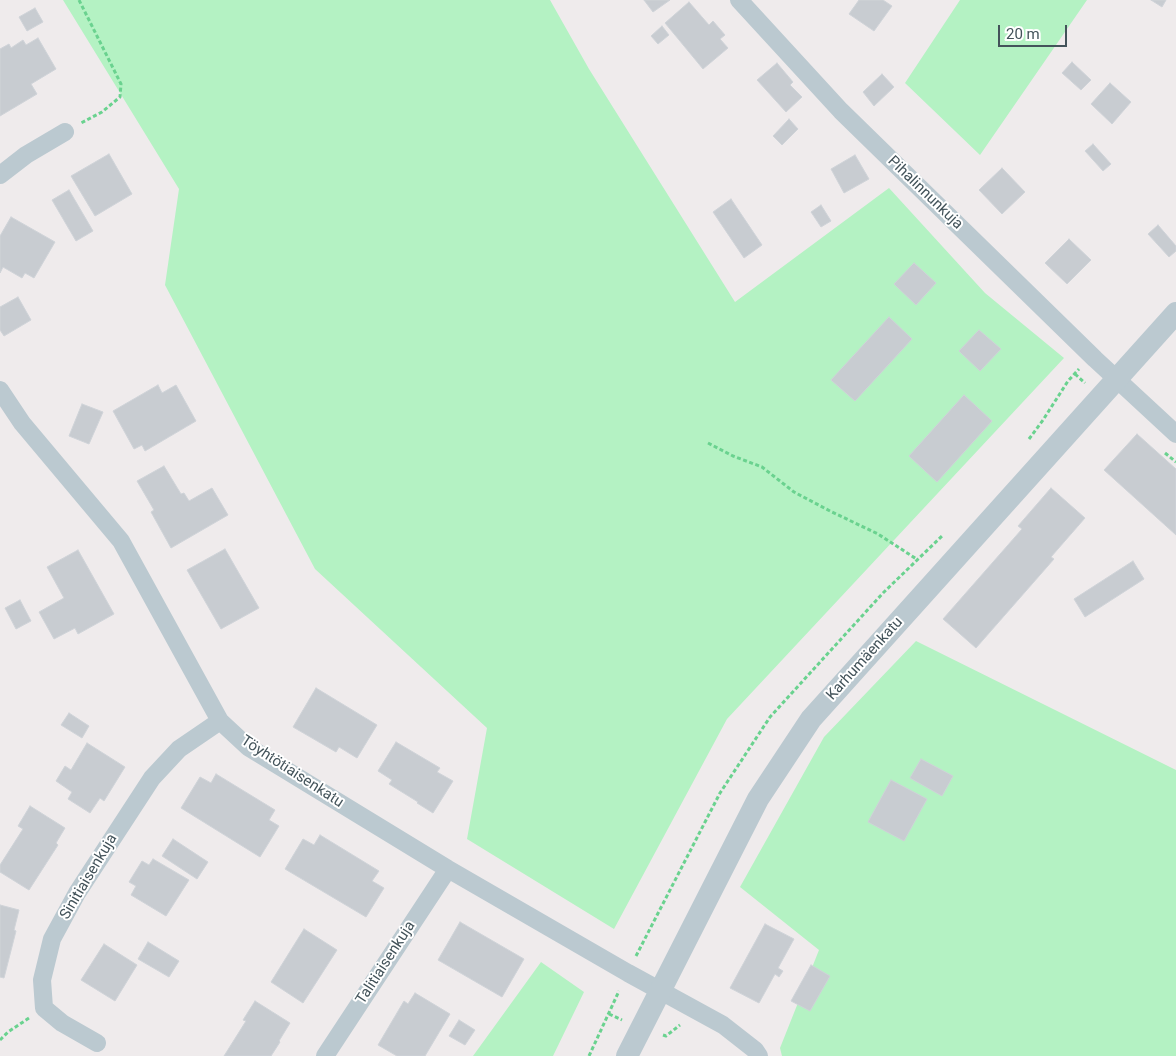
<!DOCTYPE html>
<meta charset="utf-8">
<style>
body{margin:0}
#map{position:relative;width:1176px;height:1056px;overflow:hidden;background:#efebec;font-family:Roboto,sans-serif}
canvas{display:block}
.scale{position:absolute;left:998px;top:25px;width:69px;height:22px;box-sizing:border-box;border:2px solid #43535a;border-top:0;padding-left:6px;font-size:15px;line-height:18px;white-space:nowrap;color:#43535a;-webkit-text-stroke:4px #fff;paint-order:stroke}
</style>
<div id="map">
<canvas width="1176" height="1056"></canvas>
<div class="scale">20 m</div>
</div>
<script>
const context = document.querySelector('canvas').getContext('2d');
context.lineJoin = 'round';
function fillPath(path, color) {
  context.fillStyle = color;
  context.fill(path, 'evenodd');
}
function toPath(rows) {
  const path = new Path2D();
  for (const r of rows) {
    path.moveTo(r[0], r[1]);
    for (let i = 2; i < r.length; i += 2) path.lineTo(r[i], r[i + 1]);
  }
  return path;
}
function trace(path, color, width, dash) {
  context.strokeStyle = color;
  context.lineWidth = width;
  context.lineCap = dash ? 'butt' : 'round';
  context.setLineDash(dash || []);
  context.stroke(path);
}
function drawText(font, color, halo, rows, align = 'center') {
  context.font = font + ' Roboto,sans-serif';
  context.lineWidth = 4;
  context.setLineDash([]);
  context.textBaseline = 'middle';
  context.strokeStyle = halo;
  context.fillStyle = color;
  for (const [text, x, y, turn = 0] of rows) {
    context.save();
    context.translate(x, y);
    context.rotate((+turn || 0) * Math.PI / 180);
    context.textAlign = isNaN(turn) ? turn : align;
    if (halo) context.strokeText(text, 0, 0);
    context.fillText(text, 0, 0);
    context.restore();
  }
}
const green = toPath([
 [63,0,550,0,589,69,735,302,889,188,985,293,1064,358,727,719,614,929,467,839,487,728,315,569,165,285,179,189],
 [960,0,1087,0,980,155,905,83],
 [916,641,1176,770,1176,1056,782,1056,780,1048,819,950,740,887,824,737],
 [541,962,584,992,553,1056,473,1056]
]);
const building = toPath([
 [644,0,670,0,653,12,644,0],
 [859,0,883,0,892,6,874,31,849,14,859,0],
 [1151,0,1166,0,1162,7,1151,0],
 [689,2,709,25,713,21,725,35,720,39,728,48,703,69,665,23,689,2],
 [35,8,43,22,27,31,19,17,35,8],
 [662,26,669,35,658,44,651,36,662,26],
 [38,38,56,69,31,84,37,94,0,116,0,49,9,44,11,48,23,40,26,45,38,38],
 [1072,62,1091,80,1081,90,1062,73,1072,62],
 [777,63,793,82,790,85,802,97,786,112,757,80,777,63],
 [882,74,894,87,874,106,863,92,882,74],
 [1110,83,1131,102,1112,124,1091,104,1110,83],
 [789,119,798,129,782,145,773,136,789,119],
 [1093,144,1111,164,1103,171,1085,151,1093,144],
 [109,154,132,194,95,216,71,176,109,154],
 [855,155,869,179,844,193,831,169,855,155],
 [1002,168,1025,192,1002,214,979,190,1002,168],
 [69,190,93,231,76,241,52,200,69,190],
 [731,199,762,245,744,258,713,212,731,199],
 [821,205,831,221,821,227,811,212,821,205],
 [11,217,55,242,34,278,25,273,22,278,3,267,0,273,0,236,11,217],
 [1158,225,1176,246,1176,251,1169,257,1148,234,1158,225],
 [1069,239,1091,260,1067,284,1045,263,1069,239],
 [914,263,936,283,916,305,894,284,914,263],
 [18,297,31,320,4,336,0,330,0,307,18,297],
 [889,317,912,339,855,401,831,380,889,317],
 [979,330,1001,349,980,371,959,351,979,330],
 [158,385,162,393,176,385,196,421,145,451,142,445,134,449,113,411,158,385],
 [964,395,992,421,937,482,909,456,964,395],
 [82,404,103,412,89,444,69,436,82,404],
 [1137,434,1176,469,1176,535,1104,470,1137,434],
 [164,466,181,494,184,493,189,501,212,488,228,515,171,548,151,512,154,510,137,481,164,466],
 [1051,488,1085,518,1051,557,1054,559,976,648,943,619,1022,529,1018,526,1051,488],
 [225,549,259,608,221,629,187,570,225,549],
 [78,550,114,614,78,634,75,628,54,639,39,612,64,598,47,567,78,550],
 [1133,561,1144,579,1085,617,1074,599,1133,561],
 [20,600,31,621,16,629,5,608,20,600],
 [316,688,377,725,357,758,339,747,336,752,293,727,316,688],
 [69,713,89,726,82,738,61,725,69,713],
 [396,742,440,768,437,772,453,781,433,813,417,803,418,802,389,784,392,780,378,771,396,742],
 [87,743,125,767,104,801,100,798,90,813,68,799,72,792,56,781,65,766,71,770,87,743],
 [921,759,953,776,942,796,910,778,921,759],
 [216,774,275,810,269,820,279,826,260,857,181,808,200,777,211,783,216,774],
 [891,780,927,799,904,841,868,822,891,780],
 [30,806,65,828,56,843,58,845,29,890,0,872,0,865,23,829,18,826,30,806],
 [320,835,379,871,372,881,384,888,366,917,285,869,303,839,314,845,320,835],
 [173,839,208,862,197,879,162,856,173,839],
 [153,859,189,880,166,916,131,895,136,886,129,882,142,861,149,865,153,859],
 [0,905,19,910,14,930,16,931,4,978,0,977,0,905],
 [460,922,524,959,502,997,438,960,460,922],
 [765,924,794,939,778,968,783,971,779,977,775,974,759,1003,730,988,765,924],
 [304,929,337,950,303,1003,271,982,304,929],
 [148,942,179,961,169,977,138,959,148,942],
 [104,944,137,965,115,1001,81,980,104,944],
 [811,965,830,976,810,1011,791,1001,811,965],
 [415,993,450,1014,425,1056,397,1056,378,1045,404,1001,408,1004,415,993],
 [255,1001,290,1023,279,1041,280,1042,271,1056,224,1056,246,1021,243,1020,255,1001],
 [459,1020,475,1030,465,1045,449,1036,459,1020]
]);
const path = toPath([
 [79,0,121,84,120,97,102,112,81,123],
 [1075,374,1085,383],
 [1029,439,1043,420,1068,381,1079,369],
 [708,443,733,456,762,467,794,492,830,511,878,534,918,560],
 [1165,453,1176,462],
 [636,956,720,793,770,717,883,593,942,536],
 [609,1014,622,1020],
 [663,1035,666,1036,680,1025],
 [0,1040,8,1032,29,1018],
 [589,1056,619,991]
]);
const minor = toPath([
 [739,0,841,111,1095,359,1176,434],
 [0,175,26,155,65,132],
 [0,390,22,423,121,541,220,721,248,747,448,869,628,973,723,1025,755,1050,759,1056],
 [97,1043,62,1023,44,1008,42,980,52,939,77,893,152,778,179,749,220,721],
 [325,1056,448,869]
]);
const tertiary = toPath([
 [627,1056,758,799,811,719,1176,313]
]);
const streetNames = [
 ["Pihalinnunkuja",925,193,44],
 ["Karhumäenkatu",865,659,-48],
 ["Töyhtötiaisenkatu",292,772,33],
 ["Sinitiaisenkuja",89,877,-59],
 ["Talitiaisenkuja",386,963,-57]
];
fillPath(green, '#b4f2c3');
fillPath(building, '#c8ccd1');
trace(building, '#cfd3d8', 1);
trace(path, '#6ad28f', 3, [4, 2.5]);
trace(minor, '#bbc9d0', 18);
trace(tertiary, '#bbc9d0', 22);
drawText('15px', '#43535a', '#fff', streetNames);
</script>
